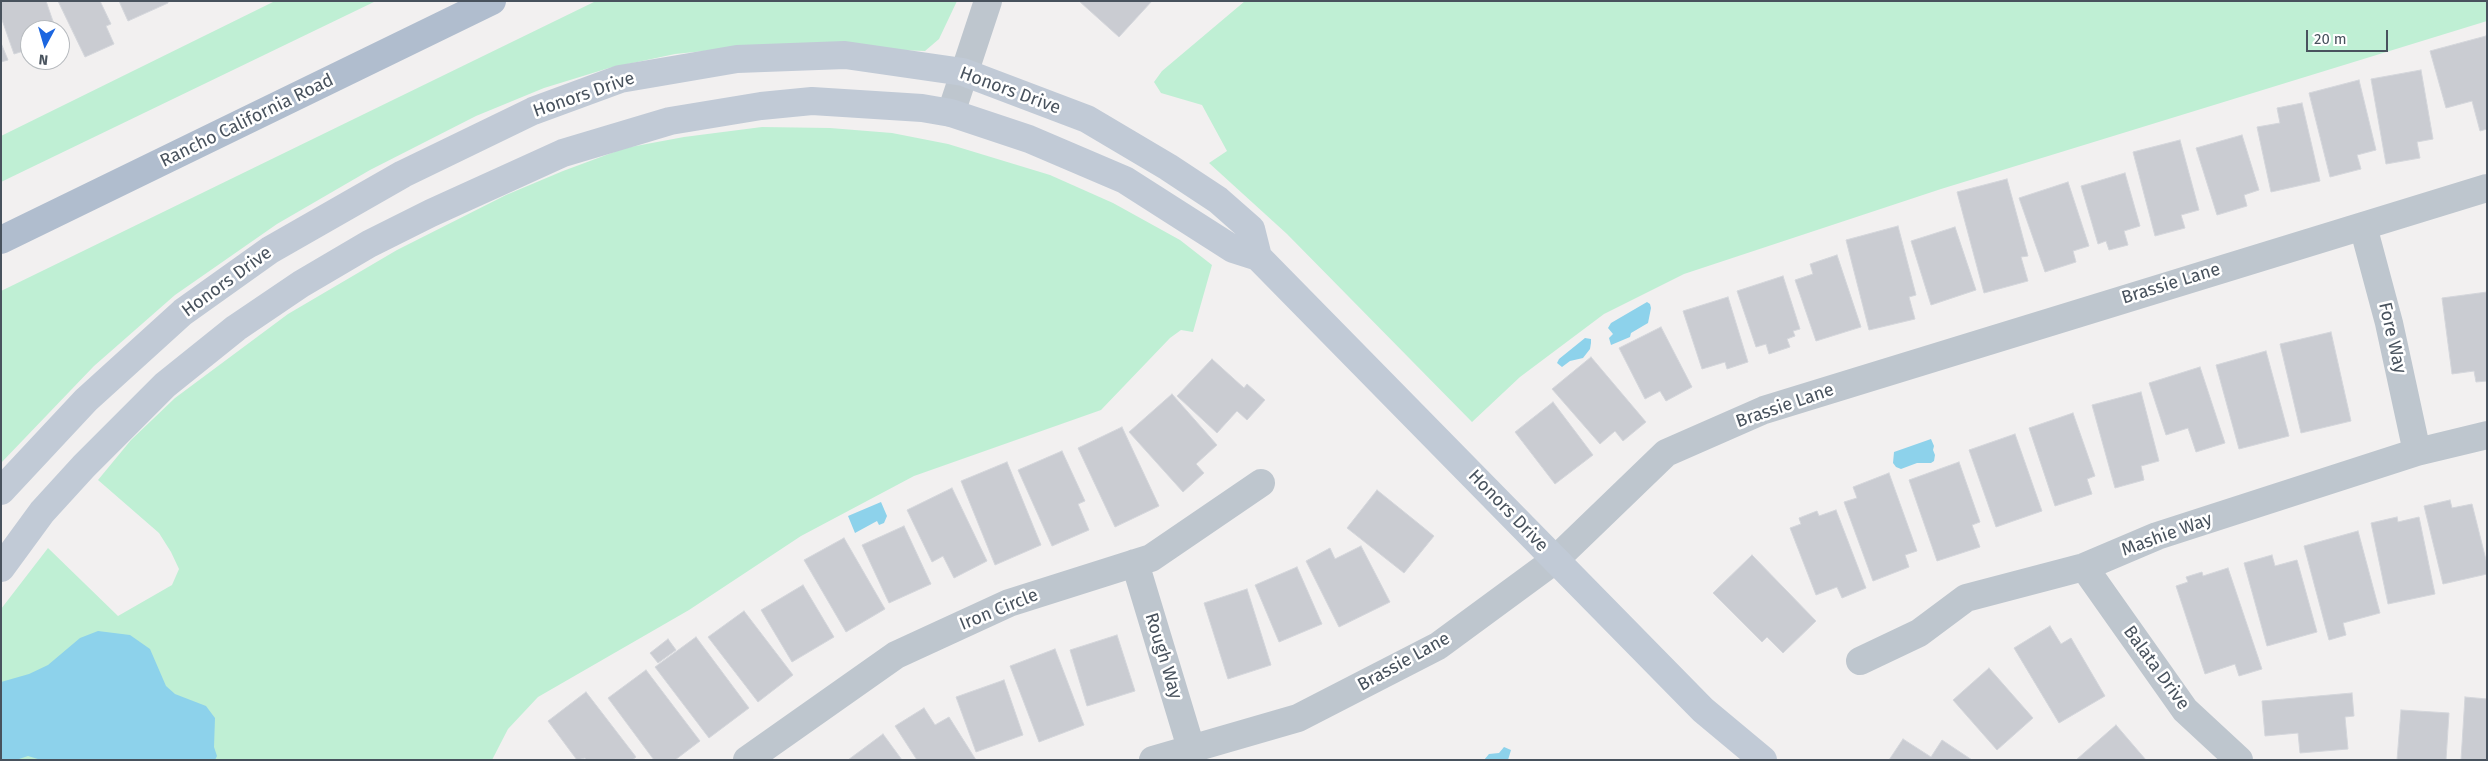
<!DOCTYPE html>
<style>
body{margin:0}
#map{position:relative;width:2488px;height:761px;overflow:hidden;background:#f2f0f0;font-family:"Fira Sans",sans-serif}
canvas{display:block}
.frame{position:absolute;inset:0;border:2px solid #48525d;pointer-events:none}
.north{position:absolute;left:20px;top:20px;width:50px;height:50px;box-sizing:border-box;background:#fff;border:1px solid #b6babe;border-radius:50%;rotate:186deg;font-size:14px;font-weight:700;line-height:20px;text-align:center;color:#48525d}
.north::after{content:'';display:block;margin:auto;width:18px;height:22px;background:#1c66e0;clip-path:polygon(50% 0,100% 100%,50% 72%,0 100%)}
.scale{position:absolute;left:2306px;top:30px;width:82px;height:22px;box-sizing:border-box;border:2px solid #48525d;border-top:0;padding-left:6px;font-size:15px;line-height:18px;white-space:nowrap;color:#48525d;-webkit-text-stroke:4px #fff;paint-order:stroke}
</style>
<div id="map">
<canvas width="2488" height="761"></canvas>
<div class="frame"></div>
<div class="north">N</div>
<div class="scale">20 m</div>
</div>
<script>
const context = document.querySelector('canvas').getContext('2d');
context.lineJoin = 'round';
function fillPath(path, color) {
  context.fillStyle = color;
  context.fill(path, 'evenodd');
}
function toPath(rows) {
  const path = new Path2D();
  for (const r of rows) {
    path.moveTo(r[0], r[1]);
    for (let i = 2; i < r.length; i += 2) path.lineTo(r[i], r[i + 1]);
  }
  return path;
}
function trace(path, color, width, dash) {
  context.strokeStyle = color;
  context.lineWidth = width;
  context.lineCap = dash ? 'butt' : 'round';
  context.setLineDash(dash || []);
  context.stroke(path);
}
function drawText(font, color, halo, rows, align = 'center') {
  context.font = font + ' "Fira Sans",sans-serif';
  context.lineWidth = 5;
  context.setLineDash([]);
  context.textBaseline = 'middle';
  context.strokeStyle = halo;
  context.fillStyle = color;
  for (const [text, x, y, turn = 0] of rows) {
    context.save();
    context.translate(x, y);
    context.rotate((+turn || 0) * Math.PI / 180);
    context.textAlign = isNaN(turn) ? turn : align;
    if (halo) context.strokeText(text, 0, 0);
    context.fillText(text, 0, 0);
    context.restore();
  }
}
const green = toPath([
 [275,1,376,1,1,182,1,136],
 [596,1,957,1,939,39,925,51,763,45,675,54,609,68,544,88,476,116,370,170,277,224,175,295,94,366,1,463,1,291],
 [1245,1,2487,1,2487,21,1941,189,1684,274,1604,314,1520,377,1472,422,1287,234,1209,163,1227,151,1202,105,1161,93,1154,82,1162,71],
 [762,127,830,128,892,133,948,144,1050,175,1113,203,1180,240,1212,265,1193,332,1181,330,1170,338,1101,410,914,476,801,536,689,610,538,697,508,729,492,760,1,760,1,609,48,548,118,616,172,585,179,569,171,552,159,533,98,480,131,440,175,398,288,314,397,250,506,195,563,171,625,148,684,137]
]);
const water = toPath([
 [1647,302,1650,304,1651,308,1648,323,1631,333,1630,337,1611,345,1609,338,1613,334,1608,328,1611,323],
 [1585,338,1591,339,1591,343,1590,349,1583,358,1570,361,1562,367,1557,363,1559,359],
 [1931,439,1934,446,1933,450,1935,455,1934,461,1931,463,1917,463,1901,469,1896,467,1893,463,1894,452],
 [881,502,887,516,884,523,879,525,877,521,855,533,848,516],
 [98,631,130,635,150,649,166,686,175,694,206,706,215,718,214,747,217,756,215,760,41,760,28,756,16,760,1,760,1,682,29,674,48,665,80,638],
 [1504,747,1511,750,1508,760,1484,760,1489,754,1499,753]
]);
const building = toPath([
 [1,1,46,1,56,30,30,30,30,49,14,54,1,17,1,1],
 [58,1,100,1,111,24,106,26,114,44,85,57,58,1],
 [119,1,168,1,168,3,128,21,119,1],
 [1079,1,1152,1,1119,37,1079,1],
 [2486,36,2487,129,2480,131,2472,101,2446,108,2430,51,2486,36],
 [1,43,8,60,1,62,1,43],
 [2421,70,2433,139,2417,142,2420,158,2386,164,2371,79,2421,70],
 [2359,80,2376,150,2357,155,2361,169,2330,177,2309,93,2359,80],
 [2302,103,2320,181,2271,192,2257,127,2280,123,2277,108,2302,103],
 [2242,135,2259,190,2244,195,2247,206,2217,215,2196,148,2242,135],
 [2180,140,2199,210,2181,215,2185,228,2155,236,2133,152,2180,140],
 [2125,173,2140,226,2124,231,2128,245,2109,250,2106,241,2098,244,2081,186,2125,173],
 [2007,179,2028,256,2021,257,2028,281,1984,293,1957,192,2007,179],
 [2068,182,2089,246,2073,251,2076,262,2045,272,2019,198,2068,182],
 [1898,226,1916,295,1909,297,1915,319,1869,330,1846,240,1898,226],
 [1955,227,1976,290,1931,305,1911,241,1955,227],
 [1837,255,1861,327,1816,341,1795,280,1813,274,1810,264,1837,255],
 [1783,276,1800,329,1793,331,1795,336,1787,339,1790,347,1769,354,1766,344,1756,347,1737,291,1783,276],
 [2487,292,2487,381,2476,382,2474,371,2452,374,2442,298,2487,292],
 [1728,297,1748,362,1727,369,1725,362,1702,369,1683,311,1728,297],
 [1661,327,1692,387,1666,401,1660,391,1645,399,1619,348,1661,327],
 [2331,332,2351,421,2301,433,2280,344,2331,332],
 [2266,351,2289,436,2239,449,2216,365,2266,351],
 [1591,357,1646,422,1623,441,1615,431,1600,444,1552,389,1591,357],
 [1212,359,1244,388,1247,384,1265,400,1247,420,1237,411,1217,433,1177,396,1212,359],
 [2200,367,2225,443,2196,452,2188,428,2166,435,2149,383,2200,367],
 [2141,392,2159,461,2141,466,2144,480,2115,488,2092,405,2141,392],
 [1172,394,1217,445,1196,464,1204,473,1183,492,1129,432,1172,394],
 [1553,402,1593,455,1555,484,1515,432,1553,402],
 [2073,413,2095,476,2087,479,2092,494,2055,506,2029,428,2073,413],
 [1122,427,1159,506,1115,527,1078,448,1122,427],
 [2015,434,2042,511,1996,527,1969,450,2015,434],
 [1062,451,1085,501,1078,504,1089,530,1052,546,1018,470,1062,451],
 [1007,462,1041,545,995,565,961,481,1007,462],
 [1959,462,1980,522,1972,525,1980,547,1937,561,1909,480,1959,462],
 [1889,473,1917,551,1905,555,1909,567,1873,581,1844,502,1857,498,1853,487,1889,473],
 [952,488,987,561,954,578,943,556,932,562,907,510,952,488],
 [1377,490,1434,536,1404,573,1347,528,1377,490],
 [2450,500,2452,508,2472,504,2487,564,2487,574,2443,584,2424,506,2450,500],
 [1836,510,1866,588,1842,598,1837,587,1816,595,1790,528,1801,524,1799,518,1817,511,1819,516,1836,510],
 [2397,517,2398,522,2419,517,2435,594,2388,604,2371,523,2397,517],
 [904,526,931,584,889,603,862,545,904,526],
 [2358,531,2380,613,2343,623,2346,635,2329,640,2304,546,2358,531],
 [844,538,885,609,846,632,804,560,844,538],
 [1361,546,1390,602,1339,627,1306,561,1330,548,1335,559,1361,546],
 [1752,555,1816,621,1783,653,1767,637,1762,642,1713,593,1752,555],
 [2272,555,2275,566,2297,560,2317,632,2267,646,2244,563,2272,555],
 [1297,567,1322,624,1279,642,1255,585,1297,567],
 [2228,568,2262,669,2239,676,2235,664,2205,674,2176,586,2188,582,2186,577,2202,572,2203,576,2228,568],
 [803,585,834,637,792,662,761,610,803,585],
 [1247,589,1271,665,1228,679,1204,603,1247,589],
 [744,611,793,675,758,702,708,637,744,611],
 [2050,626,2061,644,2071,638,2105,696,2059,723,2014,648,2050,626],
 [1117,635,1135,691,1087,706,1070,650,1117,635],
 [696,637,749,708,709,738,655,667,696,637],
 [668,639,676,650,658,663,650,653,668,639],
 [1055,649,1084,725,1039,742,1010,666,1055,649],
 [1989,668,2033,718,1997,750,1953,700,1989,668],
 [646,670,700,741,675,760,654,760,608,698,646,670],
 [1004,680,1023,735,976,752,956,697,1004,680],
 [586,692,636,757,632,760,587,760,585,758,577,760,548,721,586,692],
 [2352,693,2354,716,2345,717,2348,749,2300,753,2298,733,2265,736,2262,701,2352,693],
 [2465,697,2487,699,2487,760,2461,760,2465,697],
 [924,708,935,725,949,717,976,760,917,760,895,726,924,708],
 [2401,710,2449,713,2446,760,2397,760,2401,710],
 [2116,725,2146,760,2076,760,2116,725],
 [883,734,902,760,848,760,883,734],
 [1903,739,1931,757,1942,740,1972,760,1889,760,1903,739]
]);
const street = toPath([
 [951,113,988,1],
 [2363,226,2389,323,2417,452],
 [1135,563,1191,748],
 [2084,567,2185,710,2239,760],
 [1860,661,1919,633,1966,598,2084,567,2157,536,2417,452,2487,435],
 [747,760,896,655,1009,603,1151,558,1261,483],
 [1153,760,1298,718,1438,646,1555,560,1666,453,1764,410,2487,188]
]);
const secondary = toPath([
 [1,491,86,400,183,312,270,250,403,174,533,111,620,79,737,59,845,55,963,72,1087,119,1168,167,1218,200,1251,229,1258,257],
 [1,568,42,512,84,466,165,385,236,328,301,284,369,244,431,213,563,153,670,121,761,106,812,101,922,108,951,113,1029,139,1125,180,1233,249,1258,257,1703,710,1763,760]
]);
const primary = toPath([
 [1,240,492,1]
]);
const streetNames = [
 ["Honors Drive",1010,91,20],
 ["Honors Drive",584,95,-19],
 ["Rancho California Road",247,121,-26],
 ["Honors Drive",227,282,-36],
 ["Brassie Lane",2171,284,-17],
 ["Fore Way",2392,338,77],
 ["Brassie Lane",1785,406,-19],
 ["Honors Drive",1508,511,46],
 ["Mashie Way",2167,535,-20],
 ["Iron Circle",999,610,-22],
 ["Rough Way",1163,656,73],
 ["Brassie Lane",1404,662,-29],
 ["Balata Drive",2156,668,54]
];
fillPath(green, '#bfefd4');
fillPath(water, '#8dd2eb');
fillPath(building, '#caccd2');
trace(building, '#d4d6db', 1);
trace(street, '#bec6ce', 28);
trace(secondary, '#c1cad6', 28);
trace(primary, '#b0bdce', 28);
drawText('18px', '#48525d', '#fff', streetNames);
</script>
